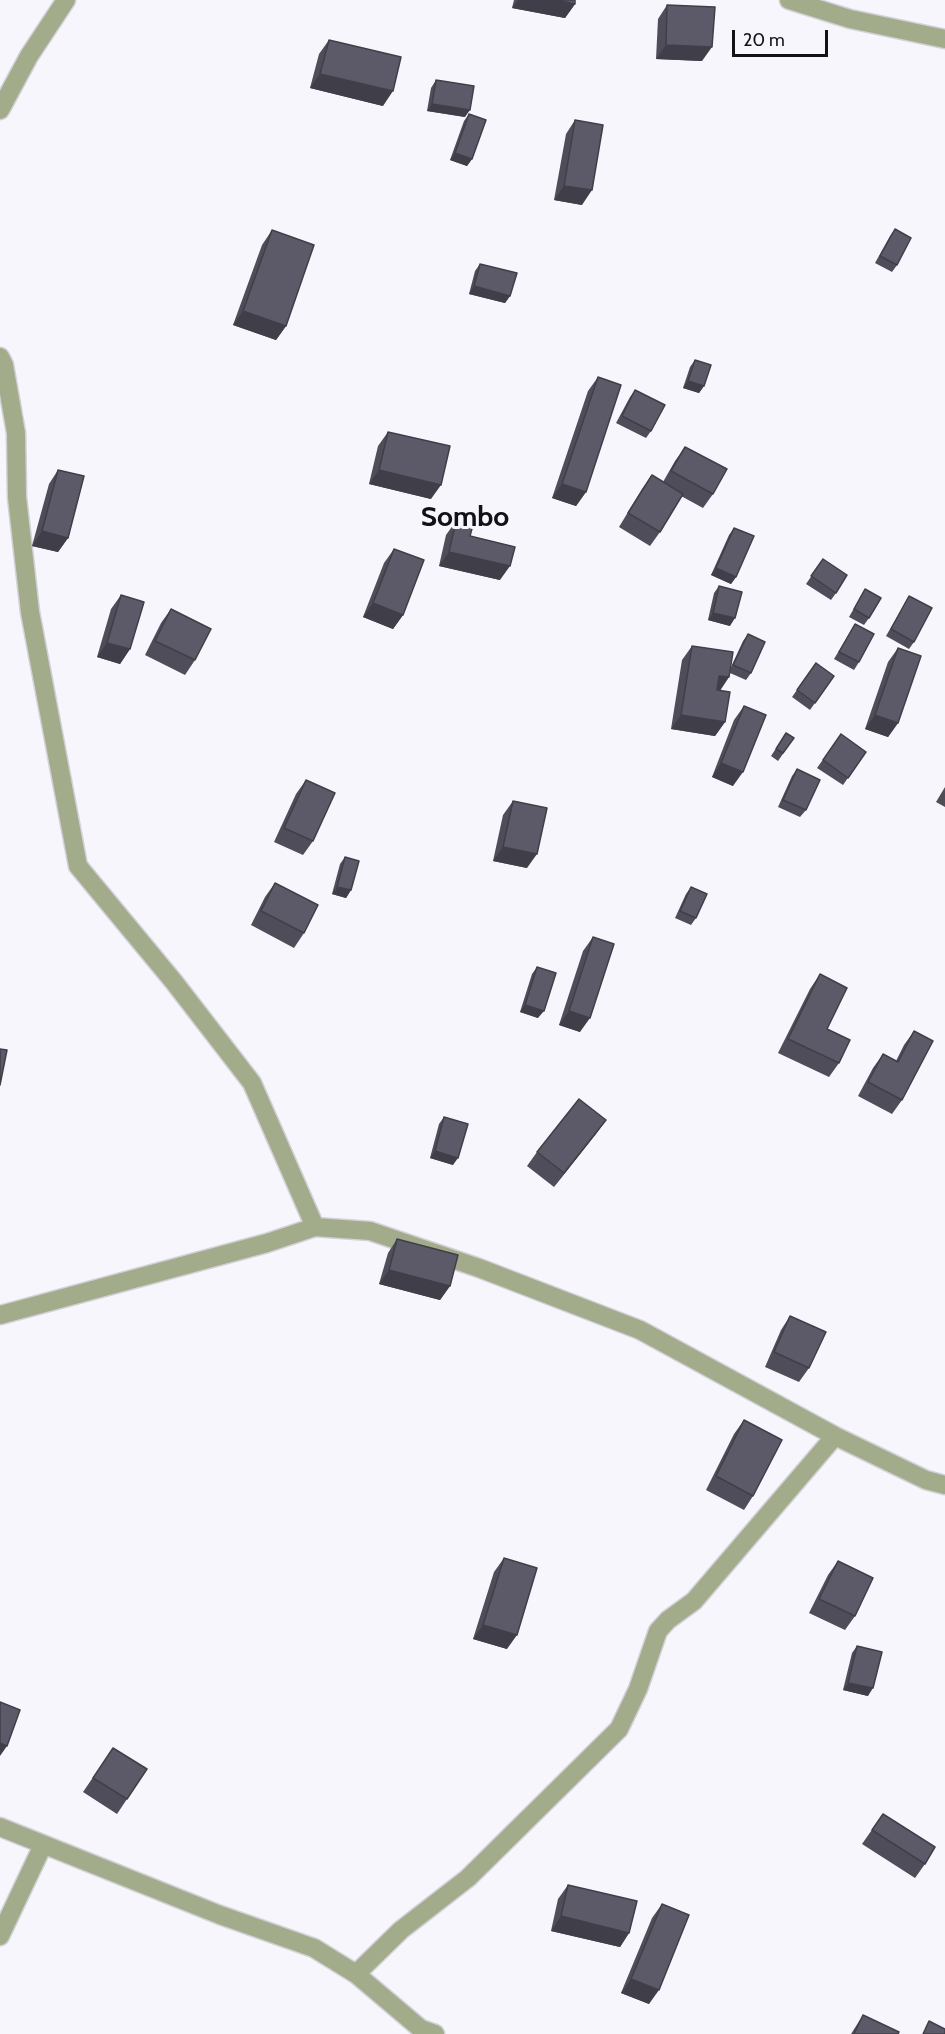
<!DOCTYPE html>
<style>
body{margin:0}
#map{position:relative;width:945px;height:2034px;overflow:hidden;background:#f7f6fd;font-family:Cabin,sans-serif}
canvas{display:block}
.scale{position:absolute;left:732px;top:30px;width:96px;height:27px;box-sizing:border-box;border:3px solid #111116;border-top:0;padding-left:8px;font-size:18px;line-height:21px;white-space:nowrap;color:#111116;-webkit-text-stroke:4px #f7f6fd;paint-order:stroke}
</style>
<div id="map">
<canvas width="945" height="2034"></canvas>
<div class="scale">20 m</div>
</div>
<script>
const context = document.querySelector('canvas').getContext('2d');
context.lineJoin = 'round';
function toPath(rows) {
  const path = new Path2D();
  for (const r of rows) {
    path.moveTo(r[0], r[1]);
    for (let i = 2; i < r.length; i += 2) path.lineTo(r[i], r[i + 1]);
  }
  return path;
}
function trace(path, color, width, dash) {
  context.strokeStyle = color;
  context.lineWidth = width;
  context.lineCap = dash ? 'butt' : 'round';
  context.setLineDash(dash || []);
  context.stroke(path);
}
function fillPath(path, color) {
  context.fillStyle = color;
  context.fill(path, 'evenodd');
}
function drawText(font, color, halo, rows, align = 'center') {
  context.font = font + ' Cabin,sans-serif';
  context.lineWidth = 6;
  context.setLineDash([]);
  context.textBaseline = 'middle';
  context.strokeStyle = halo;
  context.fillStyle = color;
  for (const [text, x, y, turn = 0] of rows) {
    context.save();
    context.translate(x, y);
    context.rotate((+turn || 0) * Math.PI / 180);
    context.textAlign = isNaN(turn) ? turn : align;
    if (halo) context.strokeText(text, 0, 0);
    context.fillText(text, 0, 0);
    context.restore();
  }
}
const street = toPath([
 [789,0,850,19,945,39],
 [0,110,29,56,66,0],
 [0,357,4,365,16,433,17,497,30,612,78,866,174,982,252,1083,315,1227],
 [0,1315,267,1243,315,1227,370,1231,479,1268,640,1330,835,1436,926,1480,945,1485],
 [0,1827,220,1915,314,1948,356,1974,421,2029,435,2034],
 [0,1936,43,1845],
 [356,1974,401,1930,468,1878,619,1729,638,1689,658,1631,668,1620,694,1601,835,1436]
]);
const wall = toPath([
 [514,0,575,0,575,4,565,18,512,8],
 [667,5,702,61,656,59,658,19],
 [329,40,383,106,310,88,319,54],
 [436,80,465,117,427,111,431,88],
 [469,114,472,159,467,166,450,160,464,121],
 [575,120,582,205,554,200,566,134],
 [895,229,897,265,892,272,875,263,890,236],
 [272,230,286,326,276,340,233,325,262,245],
 [480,264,510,296,505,303,469,294,475,271],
 [695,360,704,386,699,393,683,388,690,367],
 [598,377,586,492,576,506,552,498,588,391],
 [635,390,651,431,646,438,616,423,630,397],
 [388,432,431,499,369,484,378,446],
 [685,447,713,494,703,508,681,496,660,532,650,546,619,527,642,489,652,475,663,482,675,461],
 [58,470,68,538,58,552,32,546,49,484],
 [456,521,470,536,500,580,439,566,446,535],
 [734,528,736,577,731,584,711,575,729,535],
 [394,549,403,615,393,629,363,617,384,563],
 [823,559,836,593,831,600,806,584],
 [719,586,730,626,708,620,714,593],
 [865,589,869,618,864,625,849,617],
 [121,595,130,649,120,664,97,657,111,609],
 [909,596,914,642,909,649,886,636],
 [171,609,195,660,185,675,145,655,161,623],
 [855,624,859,662,854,670,834,659],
 [748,634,751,673,746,680,730,673,729,677,720,691,725,722,715,736,671,729,682,660,692,646,731,667,743,641],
 [898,648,898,723,888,737,865,729,888,662],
 [816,663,834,676,810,710,792,697],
 [744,706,733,786,712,777,734,720],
 [786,733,794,738,778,761,771,756],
 [841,734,866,752,843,785,817,768],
 [797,769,806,810,800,817,778,807,792,776],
 [306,780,313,841,303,855,274,842,296,794],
 [945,787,945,807,936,802],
 [513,801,527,868,493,861,503,815],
 [345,857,351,890,346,898,332,894,340,864],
 [275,883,304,933,294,948,251,925,265,897],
 [691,887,696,918,691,925,675,918,686,894],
 [593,937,580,1032,559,1025,583,951],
 [537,967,538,1018,520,1012,532,974],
 [820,974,827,1029,839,1063,829,1077,778,1053,810,989],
 [914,1031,902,1100,892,1114,858,1096,873,1068,883,1054,896,1061,904,1045],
 [444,1117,453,1165,430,1158,439,1124],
 [606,1120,554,1187,527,1166,537,1152],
 [397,1239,450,1286,440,1300,379,1284,388,1253],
 [790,1316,809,1368,799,1382,765,1367,781,1330],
 [744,1420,753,1496,744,1510,706,1490,734,1434],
 [504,1558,507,1649,473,1639,494,1572],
 [838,1561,855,1616,845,1630,809,1613,828,1575],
 [857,1646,868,1696,843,1690,852,1653],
 [113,1748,127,1799,117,1814,83,1792],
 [883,1814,925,1864,915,1878,862,1844],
 [568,1885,629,1933,620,1947,551,1931,558,1899],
 [662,1904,649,2004,621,1993,652,1918],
 [863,2015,898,2034,851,2034]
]);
const shadedWall = toPath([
 [518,0,555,0,575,4,565,18,512,8],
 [666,45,712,47,702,61,656,59],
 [320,74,393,91,383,106,310,88],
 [432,104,470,110,465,117,427,111],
 [455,153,472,159,467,166,450,160],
 [564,186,592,190,582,205,554,200],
 [474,286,510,296,505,303,469,294],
 [243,311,286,326,276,340,233,325],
 [688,381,704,386,699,393,683,388],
 [379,470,441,485,431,499,369,484],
 [562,484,586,492,576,506,552,498],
 [42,531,68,538,58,552,32,546],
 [449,552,510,566,500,580,439,566],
 [716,568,736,577,731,584,711,575],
 [373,603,403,615,393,629,363,617],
 [713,613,735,618,730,626,708,620],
 [107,643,130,649,120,664,97,657],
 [719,676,729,677,719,691,709,690],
 [681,715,725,722,715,736,671,729],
 [875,715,898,723,888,737,865,729],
 [721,763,743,772,733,786,712,777],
 [503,847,537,854,527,868,493,861],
 [337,887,351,890,346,898,332,894],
 [525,1005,544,1011,538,1018,520,1012],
 [569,1011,590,1018,580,1032,559,1025],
 [606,1120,596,1134,554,1187,564,1173],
 [435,1151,458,1158,453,1165,430,1158],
 [389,1270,450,1286,440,1300,379,1284],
 [483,1625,517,1635,507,1649,473,1639],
 [848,1683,873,1688,868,1696,843,1690],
 [0,1743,7,1746,0,1756],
 [561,1916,629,1933,620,1947,551,1931],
 [631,1979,659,1990,649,2004,621,1993]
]);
const building = toPath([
 [555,0,575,0,575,4,555,0],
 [667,5,715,7,712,47,666,45,667,5],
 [329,40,401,57,393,91,320,74,329,40],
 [436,80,474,86,470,110,432,104,436,80],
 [469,114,486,120,472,159,455,153,469,114],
 [575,120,603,125,592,190,564,186,575,120],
 [895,229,911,238,897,265,880,256,895,229],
 [272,230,314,245,286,326,243,311,272,230],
 [480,264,517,273,510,296,474,286,480,264],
 [695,360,711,365,704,386,688,381,695,360],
 [598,377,621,385,586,492,562,484,598,377],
 [635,390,665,405,651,431,622,416,635,390],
 [388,432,450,446,441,485,379,470,388,432],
 [685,447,727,469,713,494,671,471,685,447],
 [58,470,84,476,68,538,42,531,58,470],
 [652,475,683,494,660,532,628,513,652,475],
 [456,521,473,525,470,536,515,547,510,566,449,552,456,521],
 [734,528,754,536,736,577,716,568,734,528],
 [394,549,424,560,403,615,373,603,394,549],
 [823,559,847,575,836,593,811,576,823,559],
 [719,586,742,592,735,618,713,613,719,586],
 [865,589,881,598,869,618,854,609,865,589],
 [121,595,144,602,130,649,107,643,121,595],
 [909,596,932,608,914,642,891,629,909,596],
 [171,609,211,629,195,660,155,641,171,609],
 [855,624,874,634,859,662,839,652,855,624],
 [748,634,765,642,751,673,733,665,748,634],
 [692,646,733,652,729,677,719,676,717,690,730,692,725,722,681,715,692,646],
 [898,648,921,656,898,723,875,715,898,648],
 [816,663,834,676,815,703,797,690,816,663],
 [744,706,766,715,743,772,721,763,744,706],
 [786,733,794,738,783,753,776,749,786,733],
 [841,734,866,752,848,778,823,760,841,734],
 [797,769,820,780,806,810,783,800,797,769],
 [306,780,335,793,313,841,284,828,306,780],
 [513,801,547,808,537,854,503,847,513,801],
 [345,857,359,861,351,890,337,887,345,857],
 [275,883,318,905,304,933,261,911,275,883],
 [691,887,707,894,696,918,680,911,691,887],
 [593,937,614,944,590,1018,569,1011,593,937],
 [537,967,556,973,544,1011,525,1005,537,967],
 [820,974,847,988,827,1029,850,1040,839,1063,788,1039,820,974],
 [914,1031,933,1041,902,1100,868,1082,883,1054,898,1062,914,1031],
 [0,1049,7,1050,0,1085,0,1049],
 [579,1099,606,1120,564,1173,537,1152,579,1099],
 [444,1117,468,1124,458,1158,435,1151,444,1117],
 [397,1239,458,1255,450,1286,389,1270,397,1239],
 [790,1316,826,1332,809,1368,774,1352,790,1316],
 [744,1420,782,1440,753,1496,716,1476,744,1420],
 [504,1558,537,1568,517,1635,483,1625,504,1558],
 [838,1561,873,1578,855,1616,819,1599,838,1561],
 [857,1646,882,1652,873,1688,848,1683,857,1646],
 [0,1702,20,1710,7,1746,0,1743,0,1702],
 [113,1748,147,1769,127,1799,93,1778,113,1748],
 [883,1814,935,1847,925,1864,872,1830,883,1814],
 [568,1885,637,1901,629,1933,561,1916,568,1885],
 [662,1904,689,1915,659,1990,631,1979,662,1904],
 [863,2015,899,2032,898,2034,854,2034,863,2015],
 [929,2021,945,2029,945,2034,923,2034,929,2021]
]);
const districtNames = [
 ["Sombo",465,518]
];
trace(street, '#d2d1d8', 21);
trace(street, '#a2ac8b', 18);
fillPath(wall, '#4f4d59');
fillPath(shadedWall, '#403f49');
fillPath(building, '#5c5a68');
trace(building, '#403f49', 1.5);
drawText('bold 28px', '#111116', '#f7f6fd', districtNames);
</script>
